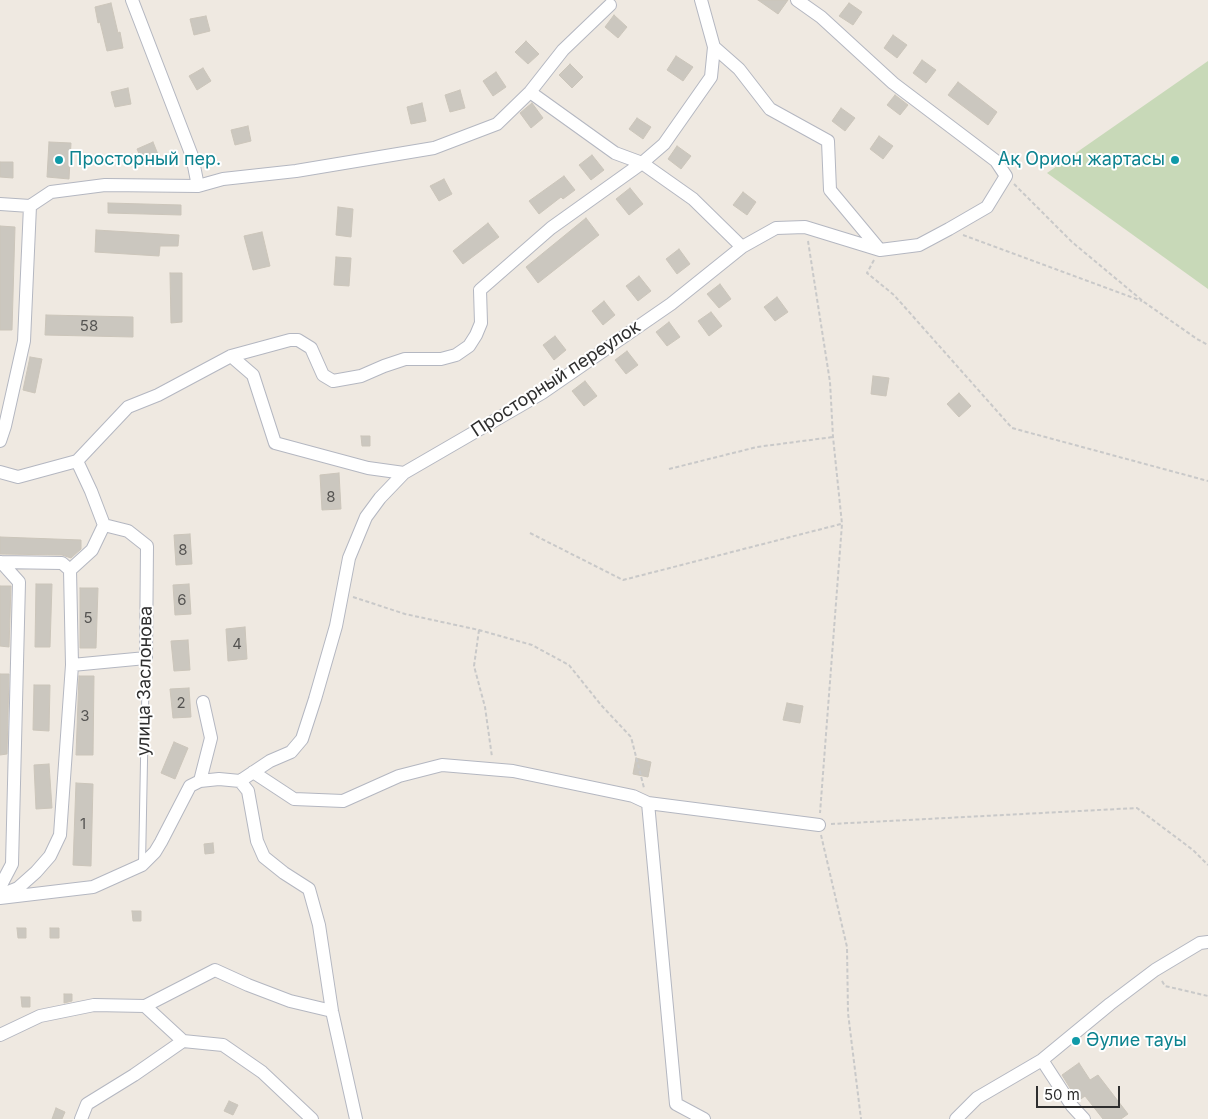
<!DOCTYPE html>
<meta charset="utf-8">
<style>
body{margin:0}
#map{position:relative;width:1208px;height:1119px;overflow:hidden;background:#efe9e1;font-family:Inter,sans-serif}
canvas{display:block}
.scale{position:absolute;left:1036px;top:1086px;width:84px;height:22px;box-sizing:border-box;border:2px solid #2e2e2e;border-top:0;padding-left:6px;font-size:15px;line-height:18px;white-space:nowrap;color:#2e2e2e;-webkit-text-stroke:4px #fff;paint-order:stroke}
</style>
<div id="map">
<canvas width="1208" height="1119"></canvas>
<div class="scale">50 m</div>
</div>
<script>
const context = document.querySelector('canvas').getContext('2d');
context.lineJoin = 'round';
function fillPath(path, color) {
  context.fillStyle = color;
  context.fill(path, 'evenodd');
}
function toPath(rows) {
  const path = new Path2D();
  for (const r of rows) {
    path.moveTo(r[0], r[1]);
    for (let i = 2; i < r.length; i += 2) path.lineTo(r[i], r[i + 1]);
  }
  return path;
}
function trace(path, color, width, dash) {
  context.strokeStyle = color;
  context.lineWidth = width;
  context.lineCap = dash ? 'butt' : 'round';
  context.setLineDash(dash || []);
  context.stroke(path);
}
function drawText(font, color, halo, rows, align = 'center') {
  context.font = font + ' Inter,sans-serif';
  context.lineWidth = 4;
  context.setLineDash([]);
  context.textBaseline = 'middle';
  context.strokeStyle = halo;
  context.fillStyle = color;
  for (const [text, x, y, turn = 0] of rows) {
    context.save();
    context.translate(x, y);
    context.rotate((+turn || 0) * Math.PI / 180);
    context.textAlign = isNaN(turn) ? turn : align;
    if (halo) context.strokeText(text, 0, 0);
    context.fillText(text, 0, 0);
    context.restore();
  }
}
const cemetery = toPath([
 [1208,61,1208,289,1047,173]
]);
const building = toPath([
 [758,0,788,0,778,14,758,0],
 [111,3,118,33,120,32,123,48,107,51,100,22,98,23,95,7,111,3],
 [849,3,862,12,853,25,839,16,849,3],
 [614,15,627,27,618,38,605,27,614,15],
 [206,16,210,31,194,35,190,19,206,16],
 [893,35,907,45,897,58,884,48,893,35],
 [526,41,539,54,528,64,515,52,526,41],
 [676,56,693,67,683,81,667,70,676,56],
 [922,60,936,70,926,83,913,73,922,60],
 [570,64,583,77,572,88,559,75,570,64],
 [203,68,211,81,197,90,189,76,203,68],
 [496,72,506,87,493,96,483,81,496,72],
 [958,82,997,112,988,125,948,95,958,82],
 [128,88,131,104,115,107,111,92,128,88],
 [460,90,465,108,450,112,445,95,460,90],
 [895,95,908,105,900,115,887,105,895,95],
 [422,103,426,121,411,124,407,107,422,103],
 [532,103,543,118,531,128,520,113,532,103],
 [841,108,855,118,845,131,832,121,841,108],
 [637,118,651,127,643,139,629,129,637,118],
 [248,126,251,141,235,145,231,130,248,126],
 [879,136,893,146,883,159,870,149,879,136],
 [49,142,71,143,69,179,47,177,49,142],
 [153,142,159,157,143,163,137,149,153,142],
 [677,146,691,156,681,169,668,159,677,146],
 [592,155,604,170,591,180,579,165,592,155],
 [0,162,13,162,13,178,0,177,0,162],
 [564,176,575,190,563,199,561,197,539,214,529,201,564,176],
 [444,179,452,194,439,201,430,186,444,179],
 [630,188,643,204,629,215,616,199,630,188],
 [743,192,756,202,747,215,733,205,743,192],
 [108,203,181,205,181,215,108,213,108,203],
 [338,207,353,209,351,237,336,235,338,207],
 [586,218,599,235,538,283,526,267,586,218],
 [488,223,499,237,463,264,453,251,488,223],
 [0,226,15,227,12,330,0,330,0,226],
 [96,230,179,235,178,246,160,246,159,256,95,252,96,230],
 [262,232,270,266,253,270,244,236,262,232],
 [679,249,690,264,677,274,666,259,679,249],
 [336,257,351,258,349,286,334,285,336,257],
 [170,273,182,273,182,322,171,323,170,273],
 [639,276,651,291,638,301,626,286,639,276],
 [720,284,731,299,719,308,707,294,720,284],
 [777,297,788,312,775,321,764,307,777,297],
 [604,301,615,315,603,325,592,311,604,301],
 [711,312,722,326,709,336,698,321,711,312],
 [46,315,133,317,133,337,45,335,46,315],
 [669,322,680,337,667,346,656,332,669,322],
 [555,336,566,350,554,360,543,345,555,336],
 [627,351,638,365,626,374,615,360,627,351],
 [30,357,42,359,35,393,23,390,30,357],
 [873,376,889,378,886,396,871,394,873,376],
 [585,381,597,396,584,406,572,391,585,381],
 [959,393,971,406,959,417,947,404,959,393],
 [361,436,370,436,370,446,362,446,361,436],
 [339,473,341,509,322,510,320,475,339,473],
 [190,534,192,564,176,565,174,535,190,534],
 [0,537,81,540,81,549,71,558,62,555,0,554,0,537],
 [36,584,52,584,50,647,35,647,36,584],
 [189,584,191,614,175,615,173,585,189,584],
 [0,586,11,586,9,647,0,646,0,586],
 [80,588,98,588,96,648,80,648,80,588],
 [245,627,247,659,228,661,226,629,245,627],
 [188,640,190,670,174,671,171,641,188,640],
 [0,674,9,674,7,754,0,755,0,674],
 [79,676,94,676,93,755,76,755,79,676],
 [34,685,50,685,49,731,33,730,34,685],
 [189,688,191,717,173,718,170,689,189,688],
 [787,703,803,706,800,723,783,720,787,703],
 [174,742,188,748,175,779,161,773,174,742],
 [636,758,651,762,648,777,633,774,636,758],
 [49,764,52,808,36,809,34,765,49,764],
 [76,783,93,784,91,866,73,865,76,783],
 [213,843,214,853,205,854,204,844,213,843],
 [132,911,141,911,141,921,133,921,132,911],
 [17,928,26,928,26,938,18,938,17,928],
 [50,928,59,928,59,938,50,938,50,928],
 [64,994,72,994,72,1001,64,1003,64,994],
 [21,997,30,997,30,1007,22,1007,21,997],
 [1079,1063,1090,1080,1098,1075,1128,1114,1121,1119,1103,1119,1085,1096,1078,1101,1062,1075,1079,1063],
 [229,1101,238,1105,233,1115,224,1111,229,1101],
 [56,1108,65,1112,62,1119,52,1119,56,1108]
]);
const path = toPath([
 [1014,184,1072,242,1144,302,1197,339,1208,345],
 [963,235,1142,301],
 [808,241,830,382,833,437,842,524,820,813],
 [874,260,867,273,894,295,1012,428,1208,481],
 [669,469,757,447,833,437],
 [530,533,623,580,841,524],
 [353,597,405,614,479,630,532,645,569,665,601,705,631,737,644,788],
 [479,630,474,666,485,707,492,757],
 [831,824,1137,808,1193,850,1208,865],
 [821,835,847,947,848,1013,861,1119],
 [1162,981,1165,986,1208,996]
]);
const service = toPath([
 [142,864,146,658]
]);
const minor = toPath([
 [132,0,192,156,198,186],
 [701,0,714,47,739,69,770,109,828,141,830,190,880,250],
 [530,92,615,153,642,163,693,199,742,247],
 [0,204,30,206,51,192,105,185,198,186,223,179,296,171,434,148,497,124,530,92,563,50,610,5],
 [231,356,253,375,275,443,368,468,404,473],
 [0,441,5,426,24,341,30,206],
 [0,472,18,477,77,461,128,407,158,395,231,356,290,340,298,340,311,348,323,375,333,381,361,376,384,366,405,359,441,359,456,355,469,346,476,335,481,323,480,290,551,228,642,163,664,144,711,77,714,47],
 [0,562,62,563,70,570,92,550,104,525,91,491,77,461],
 [72,665,146,658,147,546,128,531,104,525],
 [253,772,294,799,343,801,399,776,442,765,513,771,633,796,648,803,819,825],
 [200,781,211,738,203,702],
 [240,781,248,791,257,841,264,857,284,873,309,889,319,925,332,1011,356,1119],
 [648,803,676,1104,704,1119],
 [0,887,12,864,19,582,1,562],
 [3,894,18,888,36,872,50,856,60,835,72,665,70,570],
 [0,898,93,887,142,865,155,852,161,842,190,786,200,781,219,779,240,781,270,761,291,752,302,739,315,699,336,626,349,558,366,517,380,498,404,473,542,393,671,304,742,247,776,228,805,227,880,250,919,245,949,229,987,207,1006,176,996,161,893,83,821,17,797,0],
 [145,1006,215,970,248,985,290,1001,332,1011],
 [0,1035,40,1016,94,1005,145,1006,183,1041,223,1045,262,1072,312,1119],
 [1042,1060,1072,1106,1084,1119],
 [81,1119,87,1104,134,1075,183,1041],
 [956,1119,977,1098,1042,1060,1110,1004,1155,970,1200,943,1208,942]
]);
const markers = [
 [59,160,5,"#0f9aa8"],
 [1175,160,5,"#0f9aa8"],
 [1076,1041,5,"#0f9aa8"]
];
const numberNames = [
 ["58",89,326],
 ["8",331,497],
 ["8",183,550],
 ["6",182,600],
 ["5",88,618],
 ["4",237,644],
 ["2",181,703],
 ["3",85,716],
 ["1",83,824]
];
const cultureNames = [
 ["Просторный пер.",69,160],
 ["Ақ Орион жартасы",1165,160,"right"],
 ["Әулие тауы",1086,1041]
];
const streetNames = [
 ["Просторный переулок",556,379,-33],
 ["улица Заслонова",145,681,-89]
];
fillPath(cemetery, '#c8d9b8');
fillPath(building, '#cbc7bf');
trace(building, '#cbc5ba', 1);
trace(service, '#b4b7c1', 8);
trace(minor, '#b4b7c1', 14);
trace(path, '#c9c9c9', 2, [4, 2.5]);
trace(service, '#fff', 6);
trace(minor, '#fff', 12);
for (const [x, y, r, color] of markers) {
  const dot = new Path2D();
  dot.arc(x, y, r, 0, 2 * Math.PI);
  context.fillStyle = color;
  context.fill(dot);
  trace(dot, '#fff', 2);
}
drawText('15px', '#555452', null, numberNames);
drawText('18px', '#0d838f', '#fff', cultureNames, 'left');
drawText('18px', '#2e2e2e', '#fff', streetNames);
</script>
